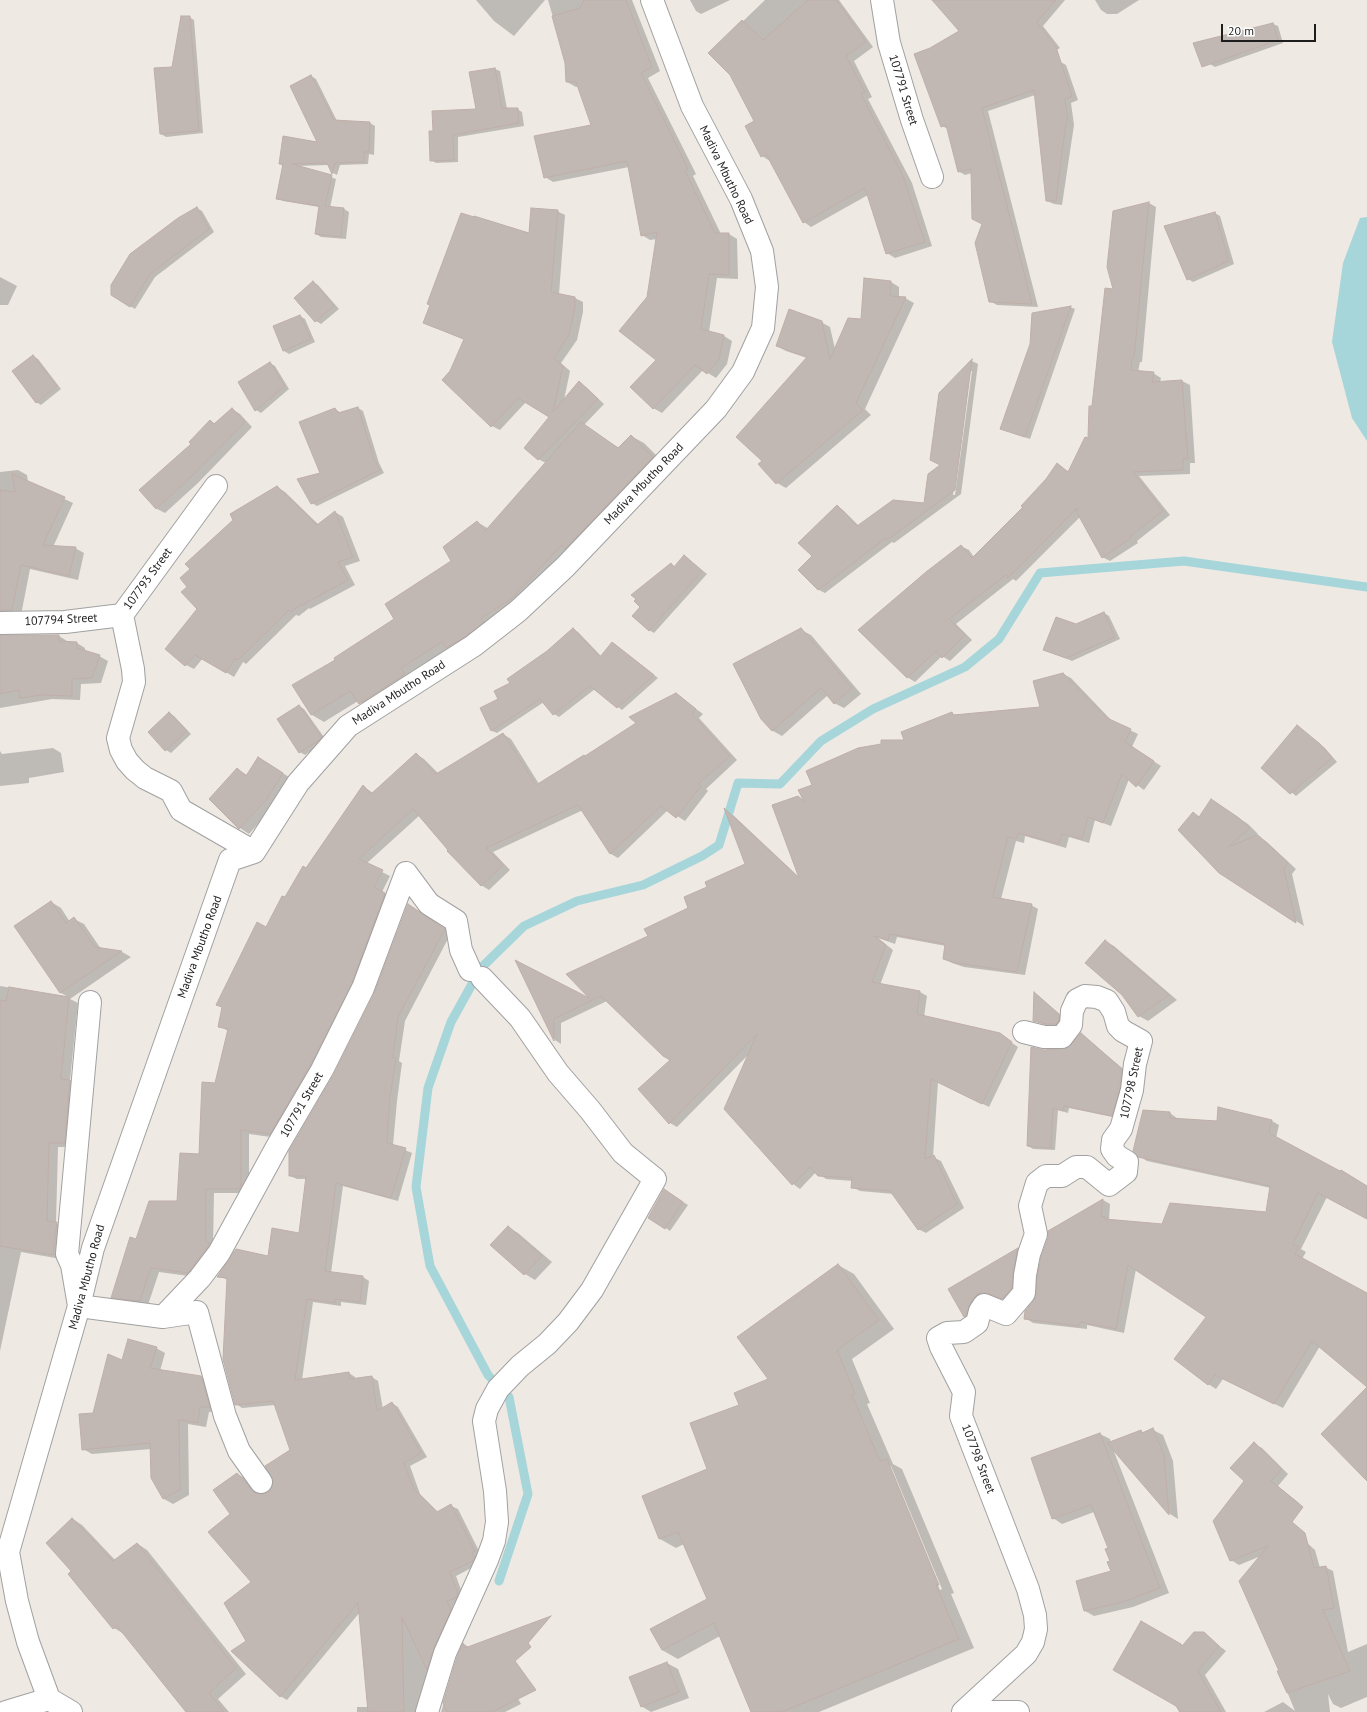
<!DOCTYPE html>
<style>
body{margin:0}
#map{position:relative;width:1367px;height:1712px;overflow:hidden;background:#eee9e3;font-family:"PT Sans",sans-serif}
canvas{display:block}
.scale{position:absolute;left:1221px;top:24px;width:95px;height:18px;box-sizing:border-box;border:2px solid #1d1d1d;border-top:0;padding-left:5px;font-size:12px;line-height:14px;white-space:nowrap;color:#1d1d1d;-webkit-text-stroke:3px #fff;paint-order:stroke}
</style>
<div id="map">
<canvas width="1367" height="1712"></canvas>
<div class="scale">20 m</div>
</div>
<script>
const context = document.querySelector('canvas').getContext('2d');
context.lineJoin = 'round';
function fillPath(path, color) {
  context.fillStyle = color;
  context.fill(path, 'evenodd');
}
function toPath(rows) {
  const path = new Path2D();
  for (const r of rows) {
    path.moveTo(r[0], r[1]);
    for (let i = 2; i < r.length; i += 2) path.lineTo(r[i], r[i + 1]);
  }
  return path;
}
function trace(path, color, width, dash) {
  context.strokeStyle = color;
  context.lineWidth = width;
  context.lineCap = dash ? 'butt' : 'round';
  context.setLineDash(dash || []);
  context.stroke(path);
}
function drawText(font, color, halo, rows, align = 'center') {
  context.font = font + ' "PT Sans",sans-serif';
  context.lineWidth = 3.5;
  context.setLineDash([]);
  context.textBaseline = 'middle';
  context.strokeStyle = halo;
  context.fillStyle = color;
  for (const [text, x, y, turn = 0] of rows) {
    context.save();
    context.translate(x, y);
    context.rotate((+turn || 0) * Math.PI / 180);
    context.textAlign = isNaN(turn) ? turn : align;
    if (halo) context.strokeText(text, 0, 0);
    context.fillText(text, 0, 0);
    context.restore();
  }
}
const water = toPath([
 [1367,217,1367,441,1352,418,1332,342,1343,263,1360,218]
]);
const shadow = toPath([
 [476,0,545,0,514,36,494,21],
 [548,0,632,0,660,71,648,78,696,174,693,176,721,234,729,234,737,239,738,279,717,278,709,332,724,336,732,341,727,364,716,378,703,370,662,413,653,408,657,360,648,297,657,239,650,240,642,235,629,167,553,182,545,177,592,125,579,86,576,87,567,82,566,62],
 [690,0,730,0,701,14,696,11],
 [765,0,839,0,873,47,854,61,872,97,868,99,912,183,932,246,895,258,887,253,868,195,811,227,804,222,770,161,762,156,756,121,730,74,710,53],
 [933,0,1065,0,1043,26,1060,48,1048,55,1066,65,1078,100,1071,103,1074,125,1062,205,1054,204,1047,201,1035,95,988,111,1038,307,997,305,990,301,983,224,972,173,965,175,958,171,948,129,942,126,930,49,961,32],
 [1095,0,1139,0,1117,14,1107,14,1101,10],
 [189,17,194,20,203,133,166,137,161,134,173,68],
 [1273,24,1278,26,1283,43,1215,67,1210,64],
 [495,69,500,71,507,109,517,109,522,112,524,126,458,137,458,162,436,163,431,160,434,132,477,110],
 [311,76,316,79,337,121,370,123,375,126,374,155,369,154,368,164,340,165,337,175,333,173,329,165,298,166,336,179,330,208,344,209,349,212,346,239,321,237,316,234,319,207,283,201,278,198,283,166,280,164,318,143],
 [1149,203,1156,207,1142,362,1140,362,1138,372,1153,373,1161,378,1160,382,1182,381,1190,385,1195,463,1190,463,1190,474,1139,476,1170,515,1137,541,1138,543,1110,561,1102,557,1080,517,1016,581,1013,579,956,624,972,640,950,661,942,656,915,682,907,677,961,546,969,550,974,557,1064,469,1069,472,1089,439,1114,290],
 [197,208,202,211,214,232,155,277,135,309,112,295],
 [557,211,565,215,559,294,575,298,583,302,583,312,577,340,561,363,570,371,564,400,579,382,586,387,604,404,584,425,619,448,631,436,644,443,665,464,523,606,373,710,358,701,324,722,312,715,294,686,336,660,396,620,452,561,477,522,489,529,546,463,538,459,551,417,526,402,500,430,492,426,450,371,465,340,424,323],
 [1215,213,1220,216,1234,264,1193,282,1188,279],
 [0,277,17,286,8,305,0,305],
 [313,282,318,285,339,309,321,324,316,321,295,298],
 [891,282,899,287,899,297,905,298,914,303,865,409,871,415,786,488,777,483,760,464,763,461,807,358,786,351,777,346,821,322,830,327,835,349,862,320],
 [1070,307,1075,309,1030,439,1006,431,1002,428],
 [300,316,305,319,315,342,289,354,284,351,274,327],
 [33,356,38,359,61,389,41,405,36,402],
 [972,361,978,364,961,494,894,543,892,542,825,593,819,590,799,570,813,556,837,506,843,510,859,526,925,504,941,465,940,393],
 [970,371,972,371,955,495,953,495],
 [270,363,275,366,289,389,261,413,256,410],
 [358,408,363,411,379,463,384,473,317,506,312,503,321,474,335,409,341,413],
 [232,409,240,414,252,427,198,483,165,513,157,509,193,444,211,421,215,424],
 [18,470,27,475,28,482,73,503,53,547,75,548,84,553,78,580,30,569,21,615,0,619,0,472],
 [277,487,285,492,319,525,335,512,343,517,360,561,345,566,355,585,310,609,309,608,299,616,296,615,246,664,243,662,234,677,203,658,194,669,186,665,198,609],
 [685,556,707,574,654,633,649,630,641,607,671,564,675,567],
 [1104,613,1109,616,1120,639,1072,661,1050,652],
 [573,629,578,632,602,657,613,643,658,678,622,710,595,689,559,717,554,714,544,702,497,733,492,731,481,708,499,700,512,684],
 [801,630,811,635,861,694,844,708,834,703,828,695,782,736,773,731,762,718],
 [0,636,59,636,67,641,67,642,77,643,85,648,85,652,99,656,108,661,101,683,81,684,80,700,52,699,0,708],
 [1063,674,1071,678,1113,722,1138,734,1132,747,1161,766,1144,790,1129,779,1111,826,1095,820,1089,843,1069,837,1066,848,1025,836,1024,843,1016,841,1001,899,1031,905,1038,909,1025,975,964,967,952,963,944,959,946,946,897,937,895,944,878,938,893,950,880,985,920,992,927,996,924,1017,999,1034,1018,1047,989,1107,938,1082,933,1157,941,1161,964,1208,926,1233,918,1229,894,1194,860,1191,852,1187,853,1181,826,1179,816,1172,800,1189,793,1184,725,1108,750,1053,677,1127,670,1123,672,1060,607,1001,561,1023,561,1044,555,1040,517,962,593,1001,567,974,649,937,689,908,708,888,746,865,726,811,732,814,800,878,798,797,805,801,813,786,905,741,952,713,956,716,1041,708],
 [676,694,703,714,699,718,737,760,706,789,708,791,685,821,668,810,618,858,611,854,583,810,493,852,510,870,489,890,481,885,420,815,366,864,390,876,382,892,392,898,359,988,278,1138,249,1134,249,1190,247,1193,214,1193,213,1245,196,1277,159,1272,148,1305,120,1302,113,1297,136,1240,178,1202,200,1155,228,1031,219,1026,223,1008,217,1004,285,898,363,786,373,793,416,754,424,759,439,774,503,734,511,739,539,784,586,757,637,723],
 [299,706,304,709,326,740,305,755,300,752],
 [169,713,174,716,191,734,171,753,166,750,149,732],
 [1297,726,1325,748,1337,762,1296,796,1262,768],
 [53,748,61,753,64,772,29,778,29,783,0,786,0,751,2,754],
 [267,763,292,779,275,805,249,834,240,828,210,799,237,769,247,775],
 [1220,806,1248,824,1258,834,1253,838,1258,836,1267,842,1296,869,1292,874,1304,926,1220,873],
 [51,902,61,908,70,922,74,919,84,924,101,949,122,952,131,957,70,999,78,1003,70,1080,79,1086,73,1147,58,1147,56,1223,66,1228,61,1259,21,1252,0,1351,0,986,70,998,61,993,15,926],
 [414,909,451,933,405,1021,399,1061,402,1063,397,1101,393,1145,412,1153,398,1201,343,1186,331,1273,363,1277,369,1281,366,1305,341,1302,341,1306,313,1302,302,1380,349,1373,355,1377,355,1379,372,1377,378,1381,383,1409,392,1403,398,1407,427,1457,410,1466,420,1494,439,1513,451,1506,458,1509,481,1555,479,1564,456,1576,464,1598,463,1601,453,1605,457,1614,421,1712,357,1712,357,1707,369,1707,360,1612,287,1700,280,1696,247,1641,252,1582,232,1514,237,1474,243,1477,260,1495,268,1493,273,1488,292,1450,275,1405,242,1408,236,1404,228,1280,218,1276,268,1257,300,1234,307,1179,297,1179,290,1176,334,1077,375,994],
 [1105,941,1114,946,1177,1000,1148,1021,1139,1016],
 [1039,997,1064,1018,1061,1027,1051,1027,1034,1021],
 [1081,1034,1127,1072,1117,1118,1069,1108,1068,1113,1058,1110,1055,1150,1033,1149,1028,1146,1044,1051,1068,1049],
 [1170,1113,1178,1119,1218,1122,1272,1121,1279,1125,1276,1138,1367,1186,1367,1218,1327,1197,1301,1249,1306,1252,1302,1259,1367,1295,1367,1385,1320,1346,1283,1408,1223,1379,1216,1389,1208,1384,1207,1317,1136,1269,1124,1333,1087,1325,1087,1329,1033,1323,1025,1318,1103,1200,1110,1204,1109,1220,1162,1225,1267,1213,1271,1188,1147,1161,1139,1156],
 [669,1193,688,1205,670,1231,666,1228],
 [508,1227,518,1233,552,1262,535,1280,525,1274,492,1245],
 [1018,1249,1026,1254,1012,1303,998,1298,987,1299,973,1321,964,1316,949,1289],
 [838,1265,854,1274,894,1329,852,1359,870,1403,867,1404,893,1464,902,1469,954,1593,951,1594,974,1648,819,1712,754,1712,720,1636,678,1659,662,1650,708,1600,684,1544,676,1548,660,1539,643,1497,708,1470,740,1406,769,1379],
 [888,1466,891,1466,942,1589,940,1590],
 [156,1348,165,1353,160,1371,201,1377,210,1383,218,1411,209,1412,206,1427,188,1424,189,1495,173,1504,164,1499,151,1449,92,1454,83,1449,94,1414,123,1361],
 [1153,1430,1163,1435,1173,1461,1178,1519,1170,1514,1113,1449,1169,1593,1133,1607,1094,1616,1085,1611,1077,1582,1112,1572,1109,1549,1094,1512,1062,1524,1053,1518,1032,1459,1100,1434,1110,1439,1111,1443,1141,1431,1144,1433],
 [1254,1444,1262,1448,1288,1474,1278,1486,1299,1503,1283,1521,1315,1550,1320,1568,1325,1567,1333,1571,1348,1652,1367,1644,1367,1697,1341,1708,1333,1704,1328,1694,1330,1712,1264,1712,1283,1702,1295,1711,1279,1672,1281,1671,1261,1556,1239,1565,1231,1560,1245,1481],
 [73,1519,82,1525,116,1561,138,1544,147,1550,246,1674,218,1699,229,1712,188,1712,124,1634,114,1628,73,1571],
 [1142,1622,1183,1646,1203,1633,1226,1651,1205,1675,1226,1712,1179,1712],
 [464,1644,470,1648,489,1646,521,1704,505,1712,441,1712,458,1658],
 [667,1663,678,1669,689,1698,651,1712,641,1706]
]);
const stream = toPath([
 [499,1581,528,1494,509,1397,488,1375,430,1266,416,1187,428,1088,451,1022,481,968,524,926,577,901,643,885,702,856,719,845,738,783,780,784,821,741,873,709,965,667,999,639,1040,573,1184,561,1367,587]
]);
const building = toPath([
 [584,0,626,0,652,67,641,73,688,169,685,171,715,233,729,233,729,275,709,274,701,329,724,335,719,359,707,374,695,365,653,409,630,387,656,360,619,331,647,297,657,232,641,236,627,161,544,178,534,136,591,125,576,82,566,82,565,63,552,16,580,8,584,0],
 [808,0,836,0,866,42,846,56,865,92,861,94,903,176,925,242,886,254,865,188,803,223,766,154,761,157,745,126,754,121,730,75,708,53,742,20,763,40,808,0],
 [932,0,1056,0,1037,22,1056,47,1072,96,1065,99,1068,121,1066,122,1056,201,1046,201,1034,90,982,108,1032,304,989,302,975,243,982,224,972,219,971,169,958,172,946,125,941,127,914,54,930,48,959,31,932,0],
 [181,16,190,16,199,131,160,134,154,68,172,67,181,16],
 [1273,23,1278,40,1202,67,1193,43,1273,23],
 [495,68,502,108,518,108,519,123,453,135,454,160,430,161,429,131,433,131,432,111,476,109,469,72,495,68],
 [311,75,334,120,370,122,369,152,364,152,364,162,335,163,332,174,327,163,292,164,332,175,325,206,344,208,341,237,315,234,319,206,276,199,283,164,279,164,283,136,317,142,290,86,311,75],
 [1149,202,1134,358,1132,358,1131,370,1154,372,1152,382,1182,380,1188,459,1183,459,1183,470,1133,472,1163,511,1130,536,1131,538,1102,558,1076,511,1077,508,1008,578,1006,575,949,619,965,635,942,658,936,651,907,678,858,630,926,572,961,545,972,558,1023,507,1021,506,1046,479,1057,463,1068,472,1085,437,1088,438,1089,406,1092,406,1105,288,1113,289,1107,267,1113,211,1149,202],
 [197,207,209,229,150,274,130,307,111,295,111,285,130,254,178,218,197,207],
 [531,208,558,210,551,292,575,297,575,307,569,335,554,358,563,366,553,412,579,381,598,399,538,460,524,448,549,417,518,398,491,427,442,380,450,371,464,339,423,323,430,305,427,304,461,213,474,217,474,216,529,233,531,208],
 [1215,212,1229,261,1187,280,1164,226,1215,212],
 [864,278,891,281,890,296,906,297,856,403,863,410,776,484,758,464,762,461,736,437,807,357,776,346,789,309,822,321,830,359,848,318,861,319,864,278],
 [313,281,334,306,315,322,294,298,313,281],
 [1071,306,1025,437,1000,429,1030,344,1032,313,1071,306],
 [300,315,311,339,283,351,273,326,300,315],
 [33,355,57,386,36,403,12,371,33,355],
 [972,359,955,490,887,540,886,538,818,590,798,570,812,556,798,543,837,505,857,526,893,500,924,503,928,474,940,465,930,460,939,393,972,359],
 [270,362,285,386,255,411,238,382,270,362],
 [358,407,374,459,380,470,311,504,297,479,320,473,299,422,335,408,338,413,358,407],
 [232,408,245,422,190,478,156,509,139,490,191,444,189,442,210,420,214,424,232,408],
 [581,422,618,448,631,435,653,457,565,549,562,545,511,599,481,618,484,622,466,636,446,648,442,642,401,668,405,674,359,704,350,691,311,715,292,685,335,660,334,658,394,619,385,604,451,561,443,547,477,521,485,531,581,422],
 [12,474,65,497,43,545,76,547,69,576,21,565,12,610,0,610,0,490,15,492,12,474],
 [277,486,317,525,335,511,353,557,338,562,348,580,302,605,301,604,291,612,289,610,238,660,235,659,226,673,195,655,185,666,165,649,197,609,181,592,187,587,180,578,190,569,185,564,233,520,230,514,277,486],
 [684,555,702,571,649,631,632,616,640,607,634,601,636,599,631,595,671,563,674,567,684,555],
 [1104,612,1115,637,1066,658,1043,650,1056,617,1076,624,1104,612],
 [573,628,600,657,612,642,654,675,617,708,590,686,553,715,540,699,491,731,480,708,498,699,494,691,510,683,507,679,547,651,573,628],
 [801,628,852,688,834,704,821,688,772,731,761,719,733,664,801,628],
 [0,635,59,635,59,641,77,642,77,648,100,655,92,678,72,679,72,696,42,695,20,698,19,690,0,694,0,635],
 [1063,673,1107,718,1131,729,1125,742,1154,761,1136,787,1122,774,1103,823,1088,817,1082,839,1062,834,1059,844,1018,833,1016,839,1008,837,993,897,1032,904,1017,972,956,963,943,959,945,944,890,934,888,940,874,936,886,945,872,982,920,991,917,1014,1000,1033,1012,1042,982,1104,931,1079,925,1159,934,1155,957,1204,918,1230,890,1191,851,1188,852,1178,818,1176,810,1167,792,1185,724,1109,757,1034,669,1124,638,1089,670,1060,663,1056,601,996,554,1019,554,1041,515,960,589,998,566,974,648,936,644,929,688,908,684,897,707,887,705,882,745,864,724,808,799,878,772,805,798,796,804,801,798,790,812,785,806,771,858,748,881,744,881,740,904,740,901,732,952,712,953,715,1040,707,1033,681,1063,673],
 [676,693,696,709,692,714,730,756,698,784,701,786,676,818,661,806,610,854,578,805,486,848,503,865,481,886,447,851,448,850,413,809,359,859,383,870,374,887,385,893,352,983,311,1064,270,1134,241,1130,241,1186,239,1189,206,1189,206,1242,210,1243,208,1246,188,1273,151,1268,140,1301,111,1298,130,1237,136,1239,149,1201,177,1201,180,1153,199,1154,202,1082,215,1083,228,1029,218,1027,222,1007,216,1005,257,922,266,927,282,896,285,897,303,866,306,868,363,785,371,794,416,753,436,774,503,733,536,785,584,755,585,756,636,723,629,717,676,693],
 [299,705,322,737,318,741,299,753,277,719,299,705],
 [169,712,187,731,165,751,148,732,169,712],
 [1297,725,1320,744,1332,758,1290,794,1261,768,1297,725],
 [258,757,283,773,266,800,239,829,209,799,237,768,246,776,258,757],
 [1211,799,1239,818,1250,828,1228,847,1258,835,1288,863,1284,869,1296,923,1219,873,1178,830,1193,812,1199,817,1211,799],
 [51,901,66,923,74,917,95,947,122,951,60,993,14,926,51,901],
 [408,904,445,929,398,1017,393,1058,396,1058,390,1097,387,1143,406,1148,391,1198,336,1183,325,1271,363,1276,360,1302,335,1299,335,1303,307,1299,295,1380,349,1372,350,1379,372,1376,377,1411,392,1402,421,1453,404,1463,414,1489,437,1512,451,1504,475,1551,472,1553,475,1557,473,1561,450,1572,458,1594,456,1598,447,1601,451,1610,434,1648,427,1670,402,1617,404,1712,368,1712,358,1603,280,1697,231,1651,246,1641,224,1603,251,1582,208,1532,230,1514,213,1490,237,1473,255,1493,262,1494,268,1492,272,1487,273,1480,265,1466,290,1450,273,1401,235,1405,223,1359,227,1278,217,1277,236,1249,268,1256,272,1228,299,1233,306,1176,289,1176,289,1151,333,1076,374,994,408,904],
 [1105,940,1169,995,1138,1017,1122,995,1085,963,1105,940],
 [9,987,69,997,61,1079,70,1080,65,1143,49,1143,47,1221,57,1222,53,1255,0,1246,0,1000,6,1001,9,987],
 [1034,992,1059,1014,1059,1020,1056,1024,1046,1024,1033,1021,1034,992],
 [1081,1033,1122,1069,1120,1088,1112,1116,1064,1106,1063,1111,1053,1108,1051,1148,1027,1146,1031,1047,1044,1050,1067,1048,1081,1033],
 [1218,1107,1272,1120,1269,1133,1340,1171,1341,1170,1367,1186,1367,1219,1318,1193,1293,1244,1299,1247,1295,1254,1367,1293,1367,1387,1312,1341,1274,1404,1215,1375,1208,1385,1174,1359,1206,1317,1128,1265,1116,1329,1080,1322,1079,1326,1024,1319,1025,1311,1033,1301,1036,1294,1037,1277,1041,1257,1048,1238,1048,1231,1103,1199,1101,1216,1105,1217,1105,1219,1162,1224,1170,1203,1266,1212,1270,1186,1138,1157,1133,1151,1143,1110,1170,1112,1170,1118,1217,1121,1218,1107],
 [664,1189,683,1202,665,1229,648,1218,664,1189],
 [508,1226,542,1256,524,1275,490,1245,508,1226],
 [1018,1248,1013,1273,1012,1288,1002,1299,988,1293,983,1293,977,1294,970,1304,966,1315,964,1317,948,1289,1018,1248],
 [838,1264,879,1320,837,1350,855,1394,852,1395,880,1461,887,1459,939,1585,936,1585,959,1639,782,1712,751,1712,714,1623,662,1650,650,1629,707,1599,678,1532,659,1539,642,1496,707,1469,690,1423,739,1405,734,1393,768,1379,737,1337,838,1264],
 [128,1339,157,1347,150,1368,201,1376,210,1407,200,1407,198,1423,179,1420,180,1490,163,1499,151,1478,150,1443,82,1450,79,1414,93,1413,108,1354,122,1360,128,1339],
 [1367,1387,1367,1481,1321,1434,1367,1387],
 [1153,1428,1164,1455,1169,1515,1107,1443,1141,1430,1142,1433,1153,1428],
 [1100,1433,1160,1588,1123,1602,1084,1611,1076,1581,1111,1571,1107,1562,1110,1561,1105,1549,1108,1548,1091,1505,1052,1519,1031,1458,1100,1433],
 [1254,1442,1282,1469,1271,1481,1303,1507,1292,1522,1305,1533,1314,1568,1326,1566,1334,1608,1323,1610,1350,1671,1287,1693,1277,1671,1279,1671,1239,1581,1268,1546,1230,1561,1213,1521,1244,1481,1230,1468,1254,1442],
 [72,1518,113,1561,137,1543,236,1668,209,1693,224,1712,186,1712,117,1626,113,1629,68,1574,71,1571,46,1543,72,1518],
 [551,1616,528,1643,531,1647,515,1661,536,1690,492,1712,447,1712,443,1703,457,1657,463,1643,465,1648,551,1616],
 [1141,1621,1181,1644,1182,1646,1194,1632,1204,1632,1219,1646,1198,1671,1221,1712,1180,1712,1176,1706,1113,1670,1141,1621],
 [667,1662,679,1692,641,1707,629,1677,667,1662]
]);
const minor = toPath([
 [882,0,889,43,912,120,932,177],
 [216,486,122,615,133,669,134,682,118,738,121,750,127,761,135,770,145,778,171,791,181,810,254,852],
 [0,623,65,622,122,615],
 [406,873,429,904,456,921,461,950,470,970],
 [90,1002,67,1254,72,1265,79,1306,163,1317,200,1278,219,1253,278,1145,322,1070,363,988,406,873],
 [163,1317,197,1312,225,1416,239,1451,261,1482],
 [0,1550,8,1552,17,1601,28,1642,49,1699],
 [8,1552,79,1306,93,1248,230,860,254,852,298,783,348,726,473,646,518,611,565,567,716,409,743,372,763,328,767,287,762,251,741,199,692,106,652,0],
 [49,1699,71,1712],
 [6,1712,49,1699],
 [427,1712,445,1653,487,1560,494,1541,497,1522,495,1491,484,1421,487,1409,498,1389,520,1366,547,1344,568,1322,592,1290,655,1179,623,1153,590,1110,558,1073,520,1018,482,978],
 [963,1712,1026,1654,1033,1642,1036,1629,1035,1615,1028,1589,961,1416,964,1392,941,1347,938,1338,947,1333,964,1332,977,1323,980,1311,984,1305,1006,1314,1024,1293,1025,1275,1029,1254,1036,1234,1030,1206,1037,1183,1046,1176,1062,1176,1076,1167,1087,1167,1109,1185,1126,1172,1127,1162,1117,1156,1112,1149,1113,1140,1121,1129,1132,1090,1135,1064,1141,1041,1123,1031,1118,1026,1114,1012,1107,1001,1097,997,1085,996,1077,1000,1072,1011,1071,1025,1062,1037,1044,1037,1024,1032],
 [968,1712,1018,1712]
]);
const streetNames = [
 ["107791 Street",903,90,73],
 ["Madiva Mbutho Road",726,175,64],
 ["Madiva Mbutho Road",644,484,-46],
 ["107793 Street",148,579,-54],
 ["107794 Street",61,620,-3],
 ["Madiva Mbutho Road",399,693,-33],
 ["Madiva Mbutho Road",200,947,-70],
 ["107798 Street",1132,1083,-78],
 ["107791 Street",302,1105,-60],
 ["Madiva Mbutho Road",87,1277,-75],
 ["107798 Street",978,1459,69]
];
fillPath(water, '#a6d5da');
fillPath(shadow, '#0003');
trace(stream, '#a6d5da', 9);
fillPath(building, '#c2b8b3');
trace(building, '#bfaea7', 1);
trace(minor, '#a1a1a1', 24);
trace(minor, '#fff', 22);
drawText('12px', '#1d1d1d', '#fff', streetNames);
</script>
